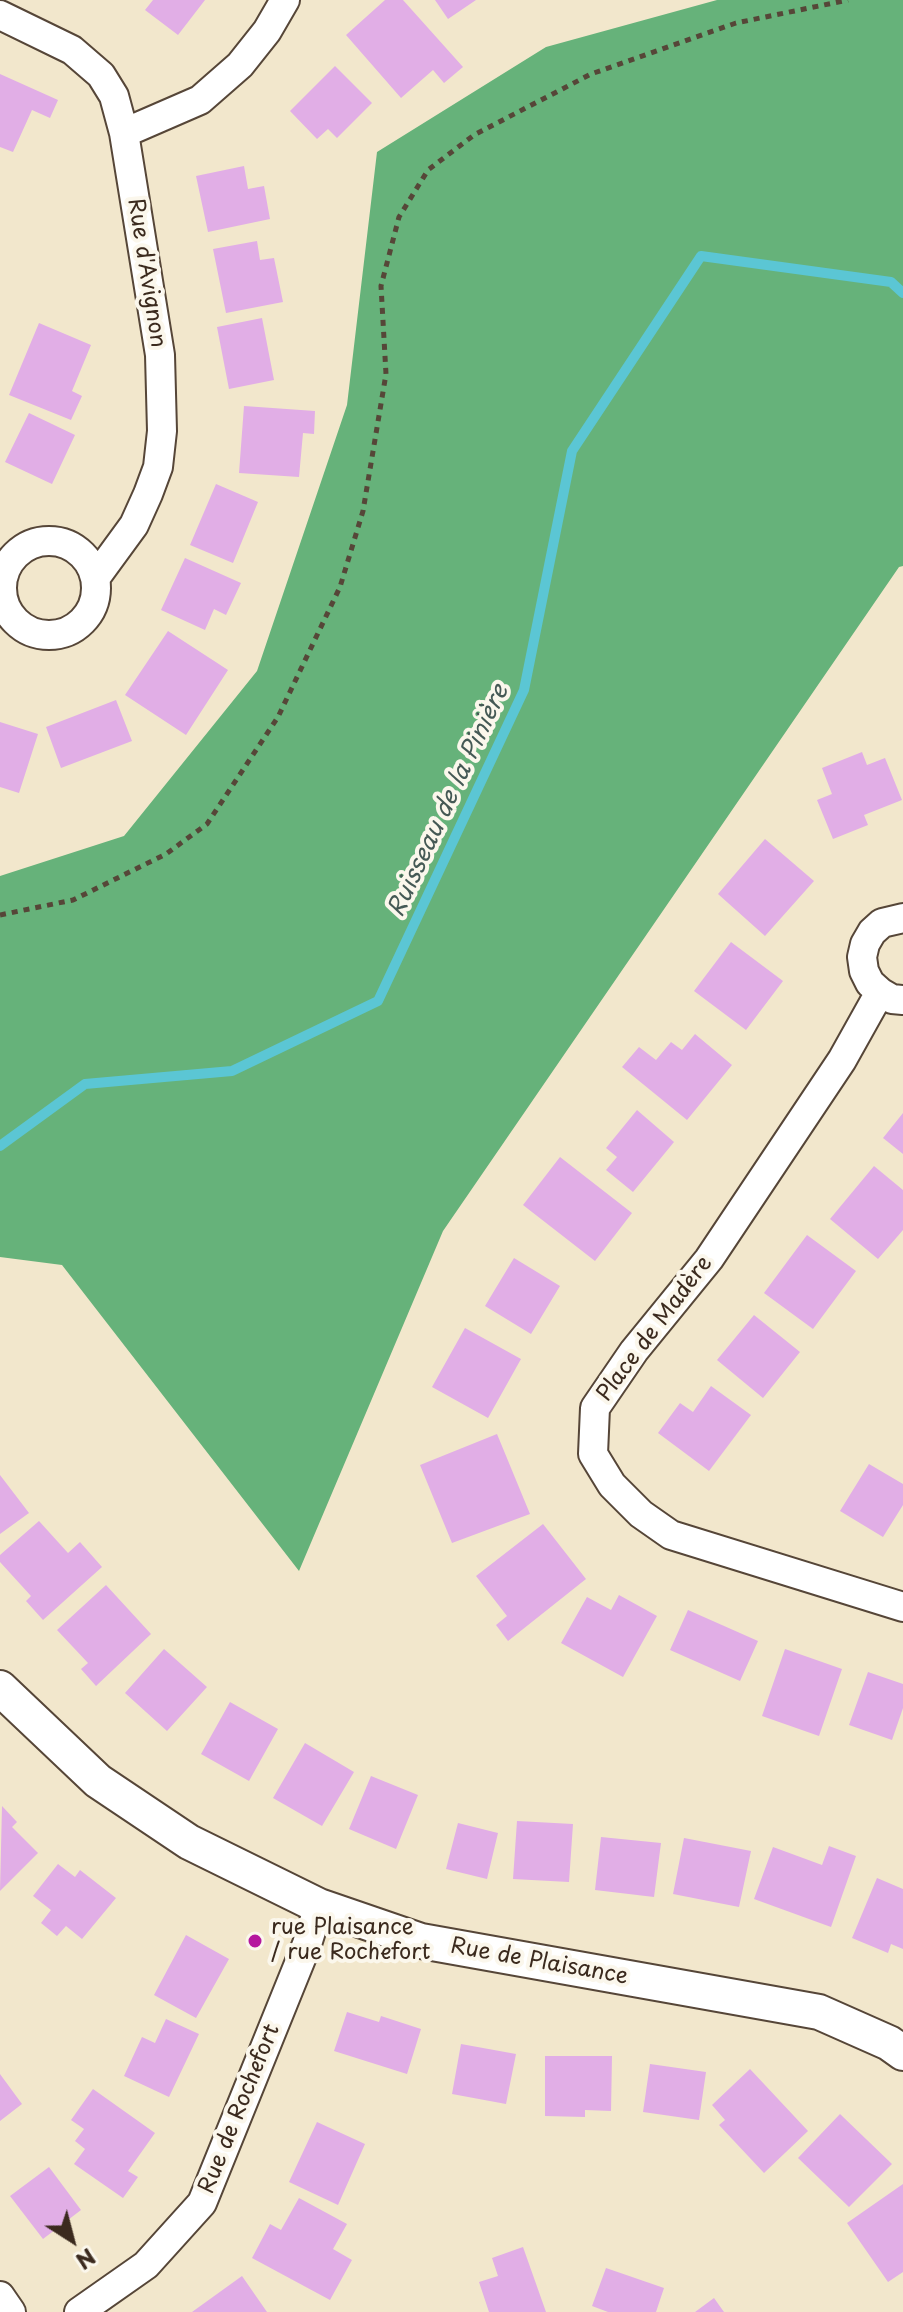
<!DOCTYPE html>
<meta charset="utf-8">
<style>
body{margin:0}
#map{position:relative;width:903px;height:2312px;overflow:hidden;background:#f2e7cc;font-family:"Playpen Sans",sans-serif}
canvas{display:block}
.north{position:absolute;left:32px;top:2200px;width:80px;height:80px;-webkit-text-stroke:6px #fbf7ec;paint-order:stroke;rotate:144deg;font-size:22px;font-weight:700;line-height:32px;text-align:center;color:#3b2a1e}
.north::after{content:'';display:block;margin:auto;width:28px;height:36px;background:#3b2a1e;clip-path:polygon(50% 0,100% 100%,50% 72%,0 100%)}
</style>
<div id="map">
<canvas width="903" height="2312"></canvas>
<div class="north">N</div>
</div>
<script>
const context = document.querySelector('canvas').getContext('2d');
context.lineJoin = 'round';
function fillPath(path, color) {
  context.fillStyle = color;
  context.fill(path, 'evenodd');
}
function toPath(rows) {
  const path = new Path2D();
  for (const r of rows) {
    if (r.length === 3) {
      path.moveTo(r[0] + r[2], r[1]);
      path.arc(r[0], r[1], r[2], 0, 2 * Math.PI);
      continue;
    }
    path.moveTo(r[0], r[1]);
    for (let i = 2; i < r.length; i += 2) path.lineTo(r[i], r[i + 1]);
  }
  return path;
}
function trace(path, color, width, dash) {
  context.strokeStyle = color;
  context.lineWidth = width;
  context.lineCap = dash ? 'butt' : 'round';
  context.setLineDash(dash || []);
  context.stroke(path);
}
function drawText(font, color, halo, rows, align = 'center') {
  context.font = font + ' "Playpen Sans",sans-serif';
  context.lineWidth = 8;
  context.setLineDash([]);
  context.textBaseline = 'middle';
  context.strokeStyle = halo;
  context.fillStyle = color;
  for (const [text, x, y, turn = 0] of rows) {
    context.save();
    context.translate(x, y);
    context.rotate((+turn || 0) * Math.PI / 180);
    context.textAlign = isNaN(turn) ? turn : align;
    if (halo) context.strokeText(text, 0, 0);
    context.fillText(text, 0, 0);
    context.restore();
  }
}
const forest = toPath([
 [717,0,903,0,903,566,899,567,443,1231,299,1571,62,1265,0,1257,0,876,124,836,257,671,347,405,377,152,546,47]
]);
const stream = toPath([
 [0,1146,85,1084,232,1071,378,1001,524,690,572,451,701,256,891,282,903,293]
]);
const building = toPath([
 [153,0,205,0,178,35,145,10],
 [385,0,403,0,463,67,444,83,433,70,401,98,346,35],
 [435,0,476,0,448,19],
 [335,66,372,103,337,138,328,129,317,139,290,111],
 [0,74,58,100,50,118,32,110,13,152,0,147],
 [244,166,248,189,264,186,270,219,208,232,196,176],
 [257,241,260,260,274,258,283,302,226,313,213,249],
 [262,318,274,380,229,389,217,327],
 [39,323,91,345,72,391,82,396,71,420,9,395],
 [244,406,315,411,314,434,303,433,299,477,239,473],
 [29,413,75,435,52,484,5,462],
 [216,484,258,502,233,563,190,545],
 [185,558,241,583,226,615,214,609,205,630,161,610],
 [168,631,228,670,186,735,125,695],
 [116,700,132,741,61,768,46,727],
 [0,722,38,734,19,793,0,787],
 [862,752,867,765,885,758,902,800,864,815,868,825,833,839,817,800,832,794,822,768],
 [765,839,814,881,765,936,718,894],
 [731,942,783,981,746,1030,694,991],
 [695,1034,732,1065,687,1120,622,1067,639,1047,656,1060,671,1042,682,1050],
 [637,1110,674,1142,633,1192,606,1170,617,1157,606,1148],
 [903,1113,903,1154,883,1138],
 [560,1157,632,1213,595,1261,523,1205],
 [874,1166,903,1190,903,1230,878,1259,830,1219],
 [807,1235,856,1271,813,1329,764,1293],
 [514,1258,560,1286,531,1334,485,1306],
 [754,1315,800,1352,763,1398,717,1360],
 [465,1328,521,1359,488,1418,432,1387],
 [711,1386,751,1415,709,1471,658,1433,680,1403,693,1412],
 [497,1434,530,1514,452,1543,420,1465],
 [869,1464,903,1484,903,1505,883,1537,840,1511],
 [0,1475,29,1513,0,1534],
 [39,1521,68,1553,80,1542,102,1567,43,1620,26,1601,31,1596,0,1562,0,1555],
 [543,1524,586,1579,508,1641,496,1625,507,1616,476,1576],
 [106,1585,151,1634,96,1686,81,1669,88,1663,57,1630],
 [619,1595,657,1616,623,1677,561,1643,587,1597,611,1610],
 [688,1610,758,1641,740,1681,670,1650],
 [164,1649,207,1687,167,1731,125,1693],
 [785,1649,842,1669,819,1736,762,1716],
 [868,1672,903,1684,903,1708,892,1740,849,1725],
 [230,1702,278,1729,249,1781,201,1754],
 [305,1743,354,1772,322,1826,273,1798],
 [371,1776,418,1795,396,1849,349,1829],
 [2,1806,17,1822,12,1827,38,1853,0,1891],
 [517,1821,573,1824,569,1882,513,1879],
 [458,1823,498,1833,487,1879,446,1869],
 [601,1837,661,1843,654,1897,595,1890],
 [684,1838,751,1851,739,1907,673,1894],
 [829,1846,856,1856,831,1927,754,1899,773,1847,822,1865],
 [58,1864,75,1877,80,1870,116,1898,82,1939,66,1926,57,1936,41,1923,51,1910,33,1896],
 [877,1878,903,1889,903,1949,891,1944,888,1953,852,1938],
 [186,1935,229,1959,196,2018,154,1995],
 [347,2012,379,2022,381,2016,421,2029,407,2074,334,2051],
 [166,2019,199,2034,169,2097,124,2076,142,2037,155,2043],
 [461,2044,516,2054,506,2104,452,2094],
 [545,2056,612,2056,611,2111,585,2110,585,2117,545,2116],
 [650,2064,706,2072,699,2120,643,2112],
 [750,2069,808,2131,764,2173,719,2125,725,2120,712,2105],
 [0,2074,22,2104,0,2121],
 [93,2089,155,2133,128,2171,138,2177,123,2198,74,2164,85,2149,75,2141,84,2129,71,2120],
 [840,2114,892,2164,849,2207,798,2158],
 [317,2122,365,2144,338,2205,289,2182],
 [49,2167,81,2210,43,2239,10,2196],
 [903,2184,903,2272,888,2282,847,2223],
 [299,2198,347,2224,333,2249,352,2260,330,2300,252,2258,270,2224,281,2230],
 [523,2247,546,2312,489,2312,479,2282,498,2276,492,2258],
 [606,2268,664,2288,656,2312,608,2312,592,2306],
 [242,2276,267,2312,192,2312],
 [714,2298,724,2312,695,2312]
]);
const path = toPath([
 [0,915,73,900,166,854,207,824,278,717,340,587,363,511,386,374,381,286,399,217,428,170,474,135,591,74,736,23,848,0]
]);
const minor = toPath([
 [0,15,72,50,101,75,114,96,124,133,160,355,162,431,158,467,148,494,134,525,96,577],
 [124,133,200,100,240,65,267,31,285,0],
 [49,588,47],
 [903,918,882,923,872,932,865,944,862,957,864,971,870,983,880,992,892,999,903,1000],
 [880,992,842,1060,709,1259,634,1351,595,1408,593,1454,612,1485,641,1514,671,1535,903,1607],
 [0,2296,11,2312],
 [79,2312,146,2265,202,2203,307,1944,319,1906]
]);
const tertiary = toPath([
 [0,1688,98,1781,189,1842,319,1906,421,1941,819,2012,889,2043,903,2053]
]);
const markers = [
 [255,1941,8,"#b5179e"]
];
const streetNames = [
 ["Rue d'Avignon",146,273,81],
 ["Place de Madère",655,1329,-53],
 ["Rue de Plaisance",539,1962,10],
 ["Rue de Rochefort",240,2109,-68]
];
const poiNames = [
 ["rue Plaisance",271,1928],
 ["/ rue Rochefort",271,1953]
];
const waterNames = [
 ["Ruisseau de la Pinière",449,801,-65]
];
fillPath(forest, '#66b27a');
trace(stream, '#5bc6d4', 10);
fillPath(building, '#e1aee6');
trace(minor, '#564638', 32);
trace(tertiary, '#564638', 38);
trace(path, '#564638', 5, [6, 6]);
trace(minor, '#fff', 28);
trace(tertiary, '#fff', 34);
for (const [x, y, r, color] of markers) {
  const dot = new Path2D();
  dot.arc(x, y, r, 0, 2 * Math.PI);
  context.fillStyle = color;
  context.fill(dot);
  trace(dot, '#fbf7ec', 3);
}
drawText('22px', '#3b2a1e', '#fbf7ec', streetNames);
drawText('22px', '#3b2a1e', '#fbf7ec', poiNames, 'left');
drawText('italic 24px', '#455955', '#fbf7ec', waterNames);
</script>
